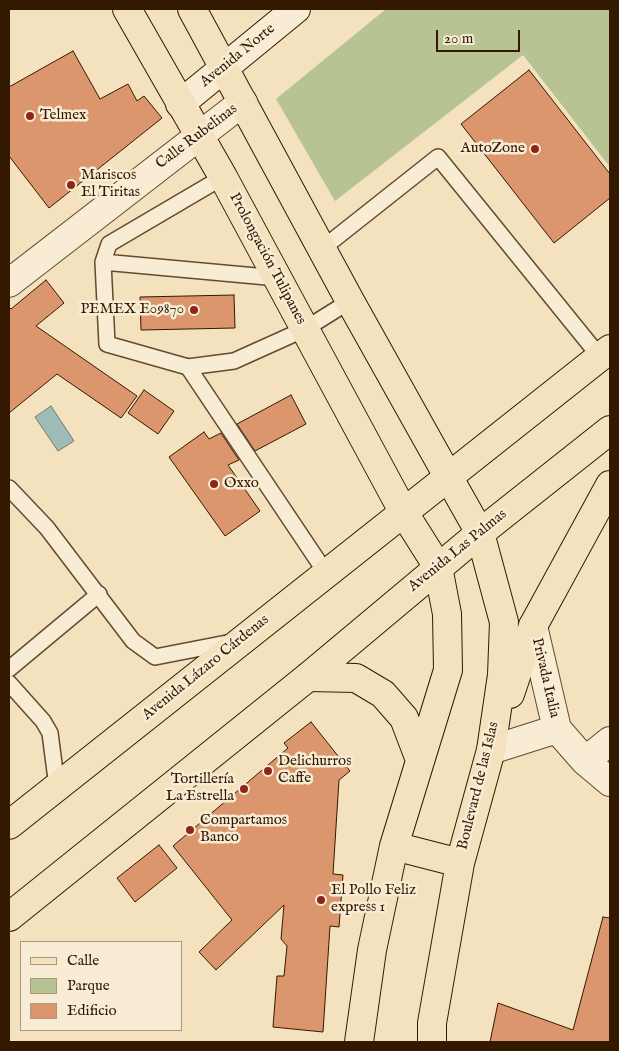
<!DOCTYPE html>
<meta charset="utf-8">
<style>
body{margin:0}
#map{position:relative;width:619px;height:1051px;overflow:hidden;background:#f4e1bd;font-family:"IM FELL English",serif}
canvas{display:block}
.frame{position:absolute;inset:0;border:10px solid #321900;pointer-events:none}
.legend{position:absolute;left:20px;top:941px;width:162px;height:90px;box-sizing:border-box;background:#f8ecd4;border:1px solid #a9987f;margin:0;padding:6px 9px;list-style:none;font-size:15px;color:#321900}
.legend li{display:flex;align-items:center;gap:10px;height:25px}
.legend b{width:25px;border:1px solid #a9987f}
.scale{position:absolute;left:436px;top:30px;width:84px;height:22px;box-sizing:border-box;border:2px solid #321900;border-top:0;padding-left:6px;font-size:15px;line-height:18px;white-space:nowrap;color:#321900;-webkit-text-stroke:4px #f8ecd4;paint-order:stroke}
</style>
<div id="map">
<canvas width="619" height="1051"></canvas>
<div class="frame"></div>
<ul class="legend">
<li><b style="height:6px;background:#f4e1bd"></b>Calle</li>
<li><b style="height:14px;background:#b8c393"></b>Parque</li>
<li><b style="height:14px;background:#db966d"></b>Edificio</li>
</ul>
<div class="scale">20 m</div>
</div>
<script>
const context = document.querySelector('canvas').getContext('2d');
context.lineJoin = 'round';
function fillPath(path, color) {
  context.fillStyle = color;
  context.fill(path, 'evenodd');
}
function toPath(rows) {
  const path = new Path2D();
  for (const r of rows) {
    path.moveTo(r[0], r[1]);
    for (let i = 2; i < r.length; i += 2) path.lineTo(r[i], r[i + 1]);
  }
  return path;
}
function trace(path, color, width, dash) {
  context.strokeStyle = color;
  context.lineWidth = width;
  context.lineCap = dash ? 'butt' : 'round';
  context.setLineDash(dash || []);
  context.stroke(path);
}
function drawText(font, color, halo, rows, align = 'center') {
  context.font = font + ' "IM FELL English",serif';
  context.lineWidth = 5;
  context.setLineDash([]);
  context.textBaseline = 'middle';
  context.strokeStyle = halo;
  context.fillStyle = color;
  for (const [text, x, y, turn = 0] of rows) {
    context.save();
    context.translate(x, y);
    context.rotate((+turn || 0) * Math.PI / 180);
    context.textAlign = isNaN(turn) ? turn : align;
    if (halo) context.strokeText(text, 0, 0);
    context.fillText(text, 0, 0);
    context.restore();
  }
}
const green = toPath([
 [386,9,610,9,610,167,523,55,335,201,276,99]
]);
const water = toPath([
 [51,406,74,441,58,451,35,417,51,406]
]);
const building = toPath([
 [73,51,100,99,128,84,137,101,144,96,162,118,49,208,9,156,9,87,73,51],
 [529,70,610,174,610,198,554,243,461,124,529,70],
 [46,280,64,303,36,326,137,396,121,418,57,374,9,413,9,307,11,309,46,280],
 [234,295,235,328,141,330,140,297,234,295],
 [144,390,174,411,158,434,128,413,144,390],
 [291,395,306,424,255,451,237,424,291,395],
 [204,432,209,439,221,433,239,460,228,465,260,511,225,536,169,457,204,432],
 [311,722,350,771,339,780,333,874,343,875,339,927,330,926,323,1032,273,1027,277,976,284,976,287,946,281,939,284,905,216,970,199,952,232,920,173,846,288,748,284,743,311,722],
 [159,845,177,868,135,902,117,878,159,845],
 [603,917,610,918,610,1042,490,1042,498,1003,573,1030,603,917]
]);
const lane = toPath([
 [223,177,109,244,103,262,107,344,188,367,234,361,305,329,350,301],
 [323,248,438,157,600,357],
 [103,262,278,278],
 [188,367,326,573],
 [9,488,47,528,133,641,155,657,232,642],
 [9,669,99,594],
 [9,683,43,721,50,733,57,787]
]);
const street = toPath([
 [9,283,243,102],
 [533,626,557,729,585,761,610,782],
 [491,750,557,729],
 [585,761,610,741]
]);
const secondary = toPath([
 [180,104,296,9]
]);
const primary = toPath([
 [127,9,223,177,404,513],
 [192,9,350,301,449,478],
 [9,825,610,349],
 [9,917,308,677,480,533,610,430]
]);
const highway = toPath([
 [308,677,356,678,383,694,404,718,420,760],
 [510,694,533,626,610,485],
 [394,846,460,863],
 [359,1042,372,950,394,846,448,670,447,614,438,567,404,513],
 [432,1042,432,1023,460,863,491,750,502,675,504,622,480,533,449,478]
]);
const markers = [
 [30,116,5,"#8f2418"],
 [535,149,5,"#8f2418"],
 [71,185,5,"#8f2418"],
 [194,310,5,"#8f2418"],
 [214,484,5,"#8f2418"],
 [268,771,5,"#8f2418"],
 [244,789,5,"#8f2418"],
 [190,830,5,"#8f2418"],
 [321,900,5,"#8f2418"]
];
const streetNames = [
 ["Avenida Norte",238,56,-39],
 ["Calle Rubelinas",197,137,-37],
 ["Prolongación Tulipanes",267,259,62],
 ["Avenida Las Palmas",458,551,-39],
 ["Avenida Lázaro Cárdenas",206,668,-39],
 ["Privada Italia",545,678,77],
 ["Boulevard de las Islas",479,786,-76]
];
const poiNames = [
 ["Telmex",40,116],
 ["AutoZone",525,149,"right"],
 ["Mariscos",81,176],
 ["El Tiritas",81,193],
 ["PEMEX E09870",184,310,"right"],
 ["Oxxo",224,484],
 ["Delichurros",278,762],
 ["Caffe",278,779],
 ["Tortillería",234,780,"right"],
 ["La Estrella",234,797,"right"],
 ["Compartamos",200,821],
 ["Banco",200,838],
 ["El Pollo Feliz",331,891],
 ["express 1",331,908]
];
fillPath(green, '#b8c393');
fillPath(water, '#9dbcb8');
trace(water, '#727b6e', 1);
fillPath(building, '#db966d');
trace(building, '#321900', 1);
trace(lane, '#624b2f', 18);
trace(street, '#624b2f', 30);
trace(secondary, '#321900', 30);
trace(primary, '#321900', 30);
trace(highway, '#321900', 30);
trace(lane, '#f8ecd4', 15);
trace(street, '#f8ecd4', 28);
trace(secondary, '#f8ecd4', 28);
trace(primary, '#f4e1bd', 28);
trace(highway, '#f4e1bd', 28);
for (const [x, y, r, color] of markers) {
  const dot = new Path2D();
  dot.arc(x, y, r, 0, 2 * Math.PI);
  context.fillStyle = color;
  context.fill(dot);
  trace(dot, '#f8ecd4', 2);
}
drawText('15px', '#321900', '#f8ecd4', streetNames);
drawText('15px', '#321900', '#f8ecd4', poiNames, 'left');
</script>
